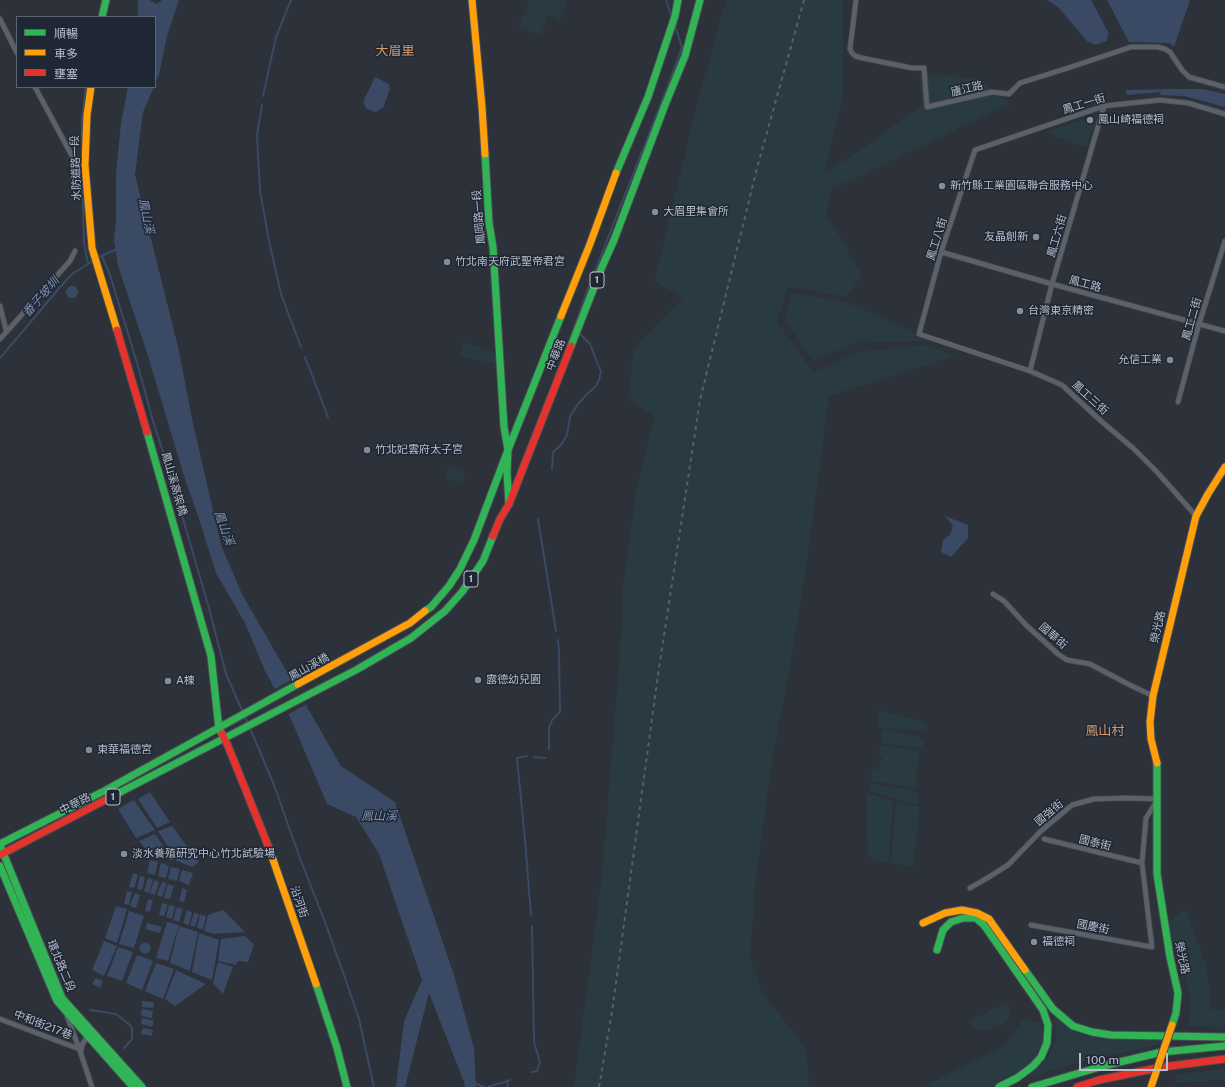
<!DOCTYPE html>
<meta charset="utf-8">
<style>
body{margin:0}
#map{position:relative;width:1225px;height:1087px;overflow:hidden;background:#2c313a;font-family:"Public Sans","Noto Sans TC",sans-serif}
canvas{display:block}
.legend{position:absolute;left:16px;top:16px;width:140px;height:72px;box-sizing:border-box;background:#1f2735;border:1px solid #5c6371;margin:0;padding:5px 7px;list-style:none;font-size:12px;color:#b7bdca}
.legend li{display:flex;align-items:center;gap:8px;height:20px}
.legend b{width:20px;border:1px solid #5c6371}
.scale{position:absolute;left:1079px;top:1053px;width:89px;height:18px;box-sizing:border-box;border:2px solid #b7bdca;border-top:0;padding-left:5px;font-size:12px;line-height:14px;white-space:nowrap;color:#b7bdca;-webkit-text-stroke:3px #1f2735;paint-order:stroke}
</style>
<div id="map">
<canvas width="1225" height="1087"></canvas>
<ul class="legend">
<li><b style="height:5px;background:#30b455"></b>順暢</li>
<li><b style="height:5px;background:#ff9f0a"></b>車多</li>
<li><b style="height:5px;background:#e5322d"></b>壅塞</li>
</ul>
<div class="scale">100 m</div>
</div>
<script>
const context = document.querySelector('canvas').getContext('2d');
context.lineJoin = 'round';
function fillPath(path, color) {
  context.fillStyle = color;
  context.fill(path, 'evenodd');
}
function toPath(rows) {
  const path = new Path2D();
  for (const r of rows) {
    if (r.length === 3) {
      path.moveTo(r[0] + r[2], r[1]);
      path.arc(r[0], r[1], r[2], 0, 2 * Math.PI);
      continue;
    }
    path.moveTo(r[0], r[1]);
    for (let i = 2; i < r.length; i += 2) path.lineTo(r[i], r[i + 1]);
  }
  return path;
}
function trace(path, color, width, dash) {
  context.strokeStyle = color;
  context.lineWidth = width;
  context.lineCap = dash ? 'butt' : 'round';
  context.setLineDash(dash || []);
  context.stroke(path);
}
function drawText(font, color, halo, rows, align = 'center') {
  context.font = font + ' "Public Sans","Noto Sans TC",sans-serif';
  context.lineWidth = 3;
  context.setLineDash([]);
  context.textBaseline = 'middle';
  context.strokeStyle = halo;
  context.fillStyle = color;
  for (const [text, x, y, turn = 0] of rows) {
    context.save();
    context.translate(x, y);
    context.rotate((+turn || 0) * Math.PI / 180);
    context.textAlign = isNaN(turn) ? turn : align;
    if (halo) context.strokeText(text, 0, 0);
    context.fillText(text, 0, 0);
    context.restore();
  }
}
const green = toPath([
 [530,0,568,0,560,21,548,15,541,35,518,27],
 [726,0,843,0,843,96,824,173,862,149,922,105,919,74,979,78,1010,104,830,190,827,215,862,275,847,297,788,287,777,322,813,372,857,352,926,345,956,356,829,396,809,547,792,656,773,755,756,876,750,956,763,994,806,1048,809,1087,574,1087,602,876,619,666,623,587,636,492,654,416,628,398,634,348,683,298,654,281,701,89],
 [1097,116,1086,148,1043,132],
 [791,292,846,302,912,331,922,340,904,342,859,341,813,361,785,319],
 [464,342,494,352,495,363,465,358,459,355],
 [448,467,465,472,462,484,445,479],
 [878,710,925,722,926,731,877,727],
 [882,730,919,736,925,743,921,748,881,743],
 [881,745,920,752,915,774,918,788,872,781,871,770,876,770,883,757,878,756],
 [870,783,917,791,918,805,868,791],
 [867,793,893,801,888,863,869,858,867,842],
 [896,802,920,807,913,868,891,863],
 [1186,909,1206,966,1212,1010,1225,1010,1225,1028,1188,1026,1191,997,1167,922],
 [1007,1002,1010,1010,1009,1019,1003,1024,990,1030,977,1030,971,1027,969,1023,972,1020],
 [1054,1014,1070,1029,1079,1033,1100,1038,1162,1039,1161,1044,1109,1055,1069,1065,1025,1079,1048,1057,1057,1037],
 [1023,1019,1041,1022,1044,1041,1033,1059,1021,1070,991,1087,923,1087,1007,1044],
 [1225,1069,1225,1079,1189,1082,1174,1084,1177,1074]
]);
const water = toPath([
 [138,0,149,0,157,4,162,0,179,0,167,36,159,75,155,83,155,17,138,17],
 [1047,0,1091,0,1108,32,1107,41,1095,45,1087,41,1058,7],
 [1107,0,1190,0,1174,47,1170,43,1129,42],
 [375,77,389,84,390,89,383,108,376,112,371,111,366,108,363,102],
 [128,87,154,87,143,112,135,175,179,351,192,419,221,545,242,594,341,766,395,802,454,975,474,1048,476,1087,465,1087,464,1082,429,993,405,1087,396,1087,404,1021,422,980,379,854,356,817,327,804,307,757,291,719,265,671,245,623,216,573,199,519,184,476,148,356,118,266,114,240,116,219,116,174,121,123],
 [1177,89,1202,89,1225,94,1225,107,1184,96,1160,95,1161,92,1127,95,1126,90],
 [72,292,6],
 [945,516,968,525,968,538,951,557,941,552,943,540,950,535,953,526],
 [150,792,170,822,157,828,138,799],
 [134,800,155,830,136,838,118,809],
 [172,826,199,862,192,867,177,861,158,831],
 [155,834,174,861,149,853,139,841],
 [150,860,158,862,155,875,147,873],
 [161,863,169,866,166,878,158,876],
 [171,867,180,869,177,881,168,879],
 [182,870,193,873,189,885,179,881],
 [133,873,138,875,134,888,129,887],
 [140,876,145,877,142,890,137,889],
 [148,878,153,879,149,893,144,891],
 [154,880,159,882,155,895,150,893],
 [162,882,167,883,162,897,157,895],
 [168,884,174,886,170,899,164,898],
 [182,888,187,890,184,902,179,901],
 [127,891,132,892,129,905,124,904],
 [135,893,140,895,136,908,130,906],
 [148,899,153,900,150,912,145,911],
 [162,903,168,905,164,916,159,915],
 [169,905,175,906,172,919,166,917],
 [116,906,127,909,117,943,105,938],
 [177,907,183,909,179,922,173,920],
 [187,910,192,912,189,925,183,923],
 [223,910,245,932,213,934,204,931,208,915],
 [129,911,144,916,134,948,119,944],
 [194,913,199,914,195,927,190,925],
 [200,914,206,916,203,929,197,928],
 [167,922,179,925,168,961,156,958],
 [147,923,162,927,160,933,145,929],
 [179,926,198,932,190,971,170,963],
 [199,933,219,940,212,980,192,972],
 [245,936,254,945,248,962,238,961,236,965,218,961,221,939],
 [104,941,117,946,104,976,92,970],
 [145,948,5.5],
 [118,947,133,952,122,981,107,976],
 [137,955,153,961,142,990,126,983],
 [218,962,233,967,223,994,213,983],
 [156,963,174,969,163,999,145,991],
 [176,970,206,984,175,1006,165,999],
 [96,978,103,981,100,988,92,984],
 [142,1001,154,1002,153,1008,142,1007],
 [142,1009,153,1011,152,1018,141,1016],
 [142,1018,154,1021,152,1027,141,1024],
 [143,1028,153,1030,152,1036,141,1034]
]);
const pier = toPath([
 [293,679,307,704,287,715,273,690]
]);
const stream = toPath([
 [666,0,672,18],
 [100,11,102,0],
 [263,96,276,37,291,0],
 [262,105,257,135,260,191,269,241,281,294,301,347],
 [82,156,82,120,86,87],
 [82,169,84,244,88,263],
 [102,256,111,278,138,366,153,421,167,464,209,608,226,674,248,724],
 [97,258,117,249],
 [576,330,574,328,587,291,669,83,682,47,675,26],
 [305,357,328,417],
 [0,358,61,286,72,274,93,261],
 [552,469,553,452,561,445,567,435,570,417,578,404,586,395,596,386,599,380,601,372,590,344,579,333],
 [538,519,556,631],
 [250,728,274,785,301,861,325,922,347,984,359,1019,374,1087],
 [549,749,549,728,552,720,560,712,559,653,558,640],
 [527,756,517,758,525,840,531,915],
 [534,757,545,758],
 [90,1010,116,1014,130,1025,132,1029,132,1039,124,1048],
 [532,1072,537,1071,540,1062,534,1042,532,926],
 [474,1083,484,1087],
 [488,1087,507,1081],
 [508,1087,507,1081,510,1080]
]);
const street = toPath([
 [856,0,850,49,852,53,855,56,862,58,912,68,924,68,927,107,992,92,1009,94,1020,83,1068,68,1131,47,1158,47,1165,49,1170,52,1182,70,1189,77,1225,87],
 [0,19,17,53],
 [35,87,72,156,85,165],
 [941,252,1052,284,1225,331],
 [0,306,6,330],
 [0,339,70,261,75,251],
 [1030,371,1052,284,1104,106],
 [1178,402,1199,324,1225,241],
 [1196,516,1158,473,1133,448,1101,421,1062,385,1030,371,919,334,941,252,975,150,1104,106,1160,100,1188,103,1225,114],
 [993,594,1004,601,1026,625,1058,654,1067,660,1090,664,1128,684,1153,696],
 [1044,839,1142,863],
 [970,888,989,877,1008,865,1041,831,1072,805,1094,799,1126,798,1158,799,1146,818,1142,863,1152,947,1031,925],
 [66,1013,81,1054,92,1087],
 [0,1019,79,1049],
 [81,1052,82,1045,88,1035]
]);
const fast = toPath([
 [102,17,106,0],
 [485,154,489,223,493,247,504,427,508,450,507,473,509,504],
 [616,173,648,97,675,16,678,0],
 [571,346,602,267,614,240,665,105,685,56,700,0],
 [147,432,211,656,219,729,222,734],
 [425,611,431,607,449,586,460,569,474,540,508,450,561,316],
 [1157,763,1157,874,1170,957,1178,993,1176,1013,1172,1025],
 [107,799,356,670,411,638,445,611,462,592,483,561,493,536],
 [0,844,106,790,298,684],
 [0,845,62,998,142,1087],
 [0,866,57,1001,133,1087],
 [937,950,943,930,951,922,963,918,976,918,984,925,1043,1010,1048,1025,1047,1043,1041,1057,1033,1066,1017,1078,999,1087],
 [1025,970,1053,1009,1073,1026,1092,1032,1111,1035,1225,1037],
 [316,984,337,1048,347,1087],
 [1032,1087,1103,1066,1162,1052,1225,1046]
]);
const slow = toPath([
 [472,0,482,107,485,154],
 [91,87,87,115,85,165,92,248,117,330],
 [561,316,590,244,616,173],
 [298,684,410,623,425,611],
 [1157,763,1151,739,1150,722,1153,696,1196,516,1208,494,1225,467],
 [269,848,316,984],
 [923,923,945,913,962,910,977,913,989,919,1025,970]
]);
const jam = toPath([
 [117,330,147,432],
 [493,536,500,519,509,504,571,346],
 [222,734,228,746,269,848],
 [0,855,107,799],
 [1077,1087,1099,1080,1162,1067,1225,1059]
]);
const rail = toPath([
 [599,1087,612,1012,658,675,700,400,757,168,804,0]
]);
const slowBridge = toPath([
 [1151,1087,1172,1025]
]);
const markers = [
 [1090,120,4,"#868c98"],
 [942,186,4,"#868c98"],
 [655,212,4,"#868c98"],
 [1036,237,4,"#868c98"],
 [447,262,4,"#868c98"],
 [1020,311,4,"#868c98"],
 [1170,360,4,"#868c98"],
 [367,450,4,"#868c98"],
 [478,680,4,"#868c98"],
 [168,681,4,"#868c98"],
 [89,750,4,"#868c98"],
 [124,854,4,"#868c98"],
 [1034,942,4,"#868c98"]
];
const shields = [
 [597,280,14],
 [471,579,14],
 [113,797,14]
];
const shieldNames = [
 ["1",597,280],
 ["1",471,579],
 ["1",113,797]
];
const streetNames = [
 ["廬江路",967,89,-13],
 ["鳳工一街",1084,104,-17],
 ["水防道路一段",76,168,-92],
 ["鳳岡路一段",479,217,-95],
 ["鳳工六街",1057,236,-74],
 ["鳳工八街",937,239,-73],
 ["鳳工路",1085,284,15],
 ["鳳工二街",1192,319,-74],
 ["中華路",556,355,-69],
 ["鳳工三街",1090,398,42],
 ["鳳山溪高架橋",174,484,74],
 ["榮光路",1158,627,-77],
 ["國華街",1053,636,41],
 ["鳳山溪橋",309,667,-29],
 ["中華路",75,804,-27],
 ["國強街",1049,813,-40],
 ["國泰街",1095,843,14],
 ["沿河街",299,902,71],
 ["國慶街",1093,927,11],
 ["榮光路",1182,958,78],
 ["環北路二段",61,966,67],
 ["中和街217巷",43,1025,21]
];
const poiNames = [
 ["鳳山崎福德祠",1098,120],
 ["新竹縣工業園區聯合服務中心",950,186],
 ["大眉里集會所",663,212],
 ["友晶創新",1028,237,"right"],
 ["竹北南天府武聖帝君宮",455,262],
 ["台灣東京精密",1028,311],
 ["允信工業",1162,360,"right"],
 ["竹北妃雲府太子宮",375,450],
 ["露德幼兒園",486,680],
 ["A棟",176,681],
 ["東華福德宮",97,750],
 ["淡水養殖研究中心竹北試驗場",132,854],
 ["福德祠",1042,942]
];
const waterNames = [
 ["鳳山溪",146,216,78],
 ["番子坡圳",41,297,-49],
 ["鳳山溪",224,528,70],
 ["鳳山溪",379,816]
];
const quarterNames = [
 ["大眉里",395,51],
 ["鳳山村",1105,731]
];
fillPath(green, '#293b40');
fillPath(water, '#3b4a64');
fillPath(pier, '#2c313a');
trace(stream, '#3b4a64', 2);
trace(street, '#484c52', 6);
trace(fast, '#484c52', 9);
trace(slow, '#484c52', 9);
trace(jam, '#484c52', 9);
trace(street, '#5c6068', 4.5);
trace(fast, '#30b455', 7);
trace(slow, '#ff9f0a', 7);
trace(jam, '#e5322d', 7);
trace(rail, '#5a5e66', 2, [4, 4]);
trace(slowBridge, '#484c52', 9, []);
trace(slowBridge, '#ff9f0a', 7);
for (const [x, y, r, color] of markers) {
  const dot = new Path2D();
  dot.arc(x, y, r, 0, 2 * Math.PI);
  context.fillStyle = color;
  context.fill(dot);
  trace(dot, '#1f2735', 1.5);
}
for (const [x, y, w] of shields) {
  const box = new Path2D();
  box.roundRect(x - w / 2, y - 8, w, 16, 3);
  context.fillStyle = '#1f2735';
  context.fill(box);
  trace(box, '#b7bdca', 1);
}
drawText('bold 10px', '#b7bdca', null, shieldNames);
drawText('11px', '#b7bdca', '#1f2735', streetNames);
drawText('11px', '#b7bdca', '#1f2735', poiNames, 'left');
drawText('italic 12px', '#7f91b1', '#1f2735', waterNames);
drawText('13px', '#d29d6a', '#1f2735', quarterNames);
</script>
